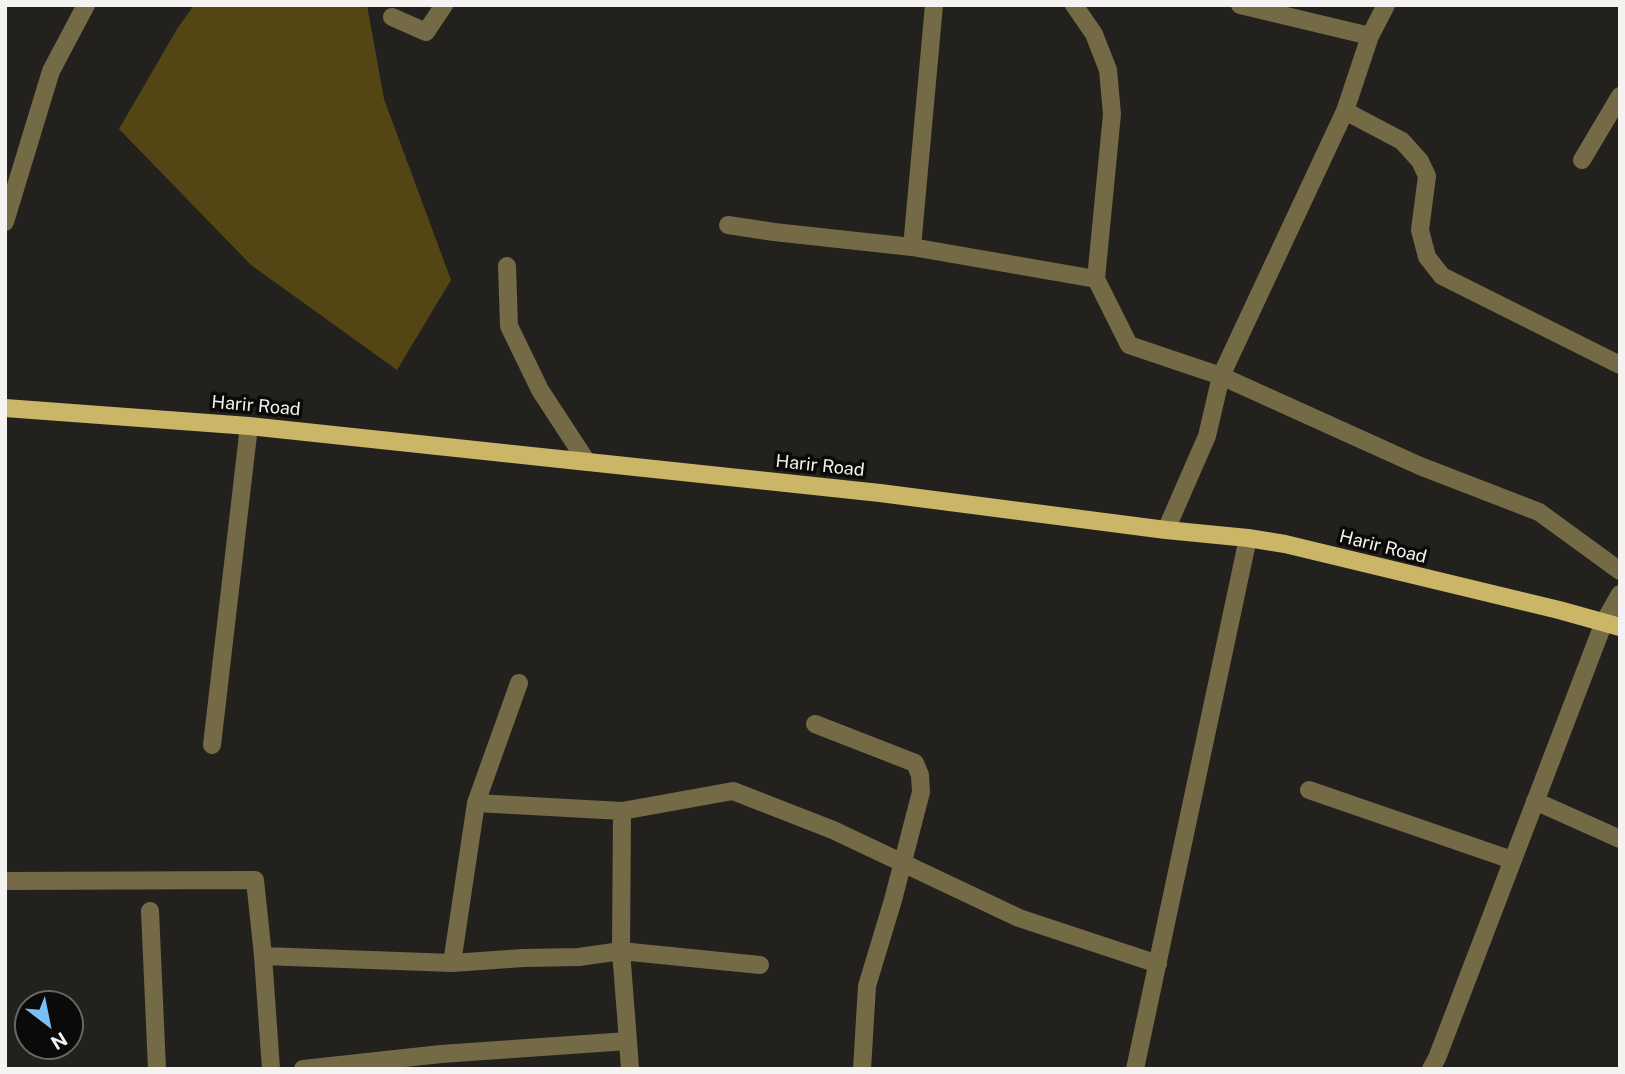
<!DOCTYPE html>
<style>
body{margin:0}
#map{position:relative;width:1625px;height:1074px;overflow:hidden;background:#22211d;font-family:"Public Sans",sans-serif}
canvas{display:block}
.frame{position:absolute;inset:0;border:7px solid #f4f3f1;pointer-events:none}
.north{position:absolute;left:14px;top:990px;width:70px;height:70px;box-sizing:border-box;background:#0b0a09;border:2px solid #686766;border-radius:50%;rotate:148deg;font-size:19px;font-weight:700;line-height:28px;text-align:center;color:#f4f3f1}
.north::after{content:'';display:block;margin:auto;width:24px;height:32px;background:#78bff7;clip-path:polygon(50% 0,100% 100%,50% 72%,0 100%)}
</style>
<div id="map">
<canvas width="1625" height="1074"></canvas>
<div class="frame"></div>
<div class="north">N</div>
</div>
<script>
const context = document.querySelector('canvas').getContext('2d');
context.lineJoin = 'round';
function fillPath(path, color) {
  context.fillStyle = color;
  context.fill(path, 'evenodd');
}
function toPath(rows) {
  const path = new Path2D();
  for (const r of rows) {
    path.moveTo(r[0], r[1]);
    for (let i = 2; i < r.length; i += 2) path.lineTo(r[i], r[i + 1]);
  }
  return path;
}
function trace(path, color, width, dash) {
  context.strokeStyle = color;
  context.lineWidth = width;
  context.lineCap = dash ? 'butt' : 'round';
  context.setLineDash(dash || []);
  context.stroke(path);
}
function drawText(font, color, halo, rows, align = 'center') {
  context.font = font + ' "Public Sans",sans-serif';
  context.lineWidth = 7;
  context.setLineDash([]);
  context.textBaseline = 'middle';
  context.strokeStyle = halo;
  context.fillStyle = color;
  for (const [text, x, y, turn = 0] of rows) {
    context.save();
    context.translate(x, y);
    context.rotate((+turn || 0) * Math.PI / 180);
    context.textAlign = isNaN(turn) ? turn : align;
    if (halo) context.strokeText(text, 0, 0);
    context.fillText(text, 0, 0);
    context.restore();
  }
}
const green = toPath([
 [194,5,367,5,384,99,451,280,397,370,251,265,119,129,177,29]
]);
const street = toPath([
 [1074,5,1094,34,1108,70,1112,114,1096,279,1129,345,1221,376,1420,466,1539,512,1620,571],
 [1240,5,1370,36],
 [392,17,426,32,444,5],
 [1345,111,1402,141,1420,161,1427,176,1420,230,1427,257,1442,276,1620,365],
 [1582,160,1620,96],
 [5,222,51,71,86,5],
 [728,225,774,232,912,247,1096,279],
 [912,247,934,5],
 [507,266,509,326,540,390,587,462],
 [1166,530,1207,436,1221,376,1345,111,1370,36,1386,5],
 [815,724,915,763,920,775,921,792,893,900,867,986,862,1069],
 [212,745,249,426],
 [1309,790,1512,860],
 [1535,801,1620,839],
 [476,803,622,811,733,791,833,830,1019,918,1158,964],
 [5,881,255,880,263,956,452,963,523,958,579,957,621,951,760,965],
 [150,911,157,1069],
 [263,956,271,1069],
 [452,963,476,803,519,683],
 [628,1041,630,1069],
 [303,1069,441,1054,628,1041,621,951,622,811],
 [1135,1069,1248,538],
 [1431,1069,1437,1058,1604,622,1620,594]
]);
const primary = toPath([
 [5,408,249,426,880,493,1166,530,1248,538,1285,544,1559,610,1620,627]
]);
const streetNames = [
 ["Harir Road",256,406,5],
 ["Harir Road",820,466,6],
 ["Harir Road",1383,547,14]
];
fillPath(green, '#544614');
trace(street, '#756a46', 18);
trace(primary, '#cbb567', 18);
drawText('18px', '#f4f3f1', '#0b0a09', streetNames);
</script>
